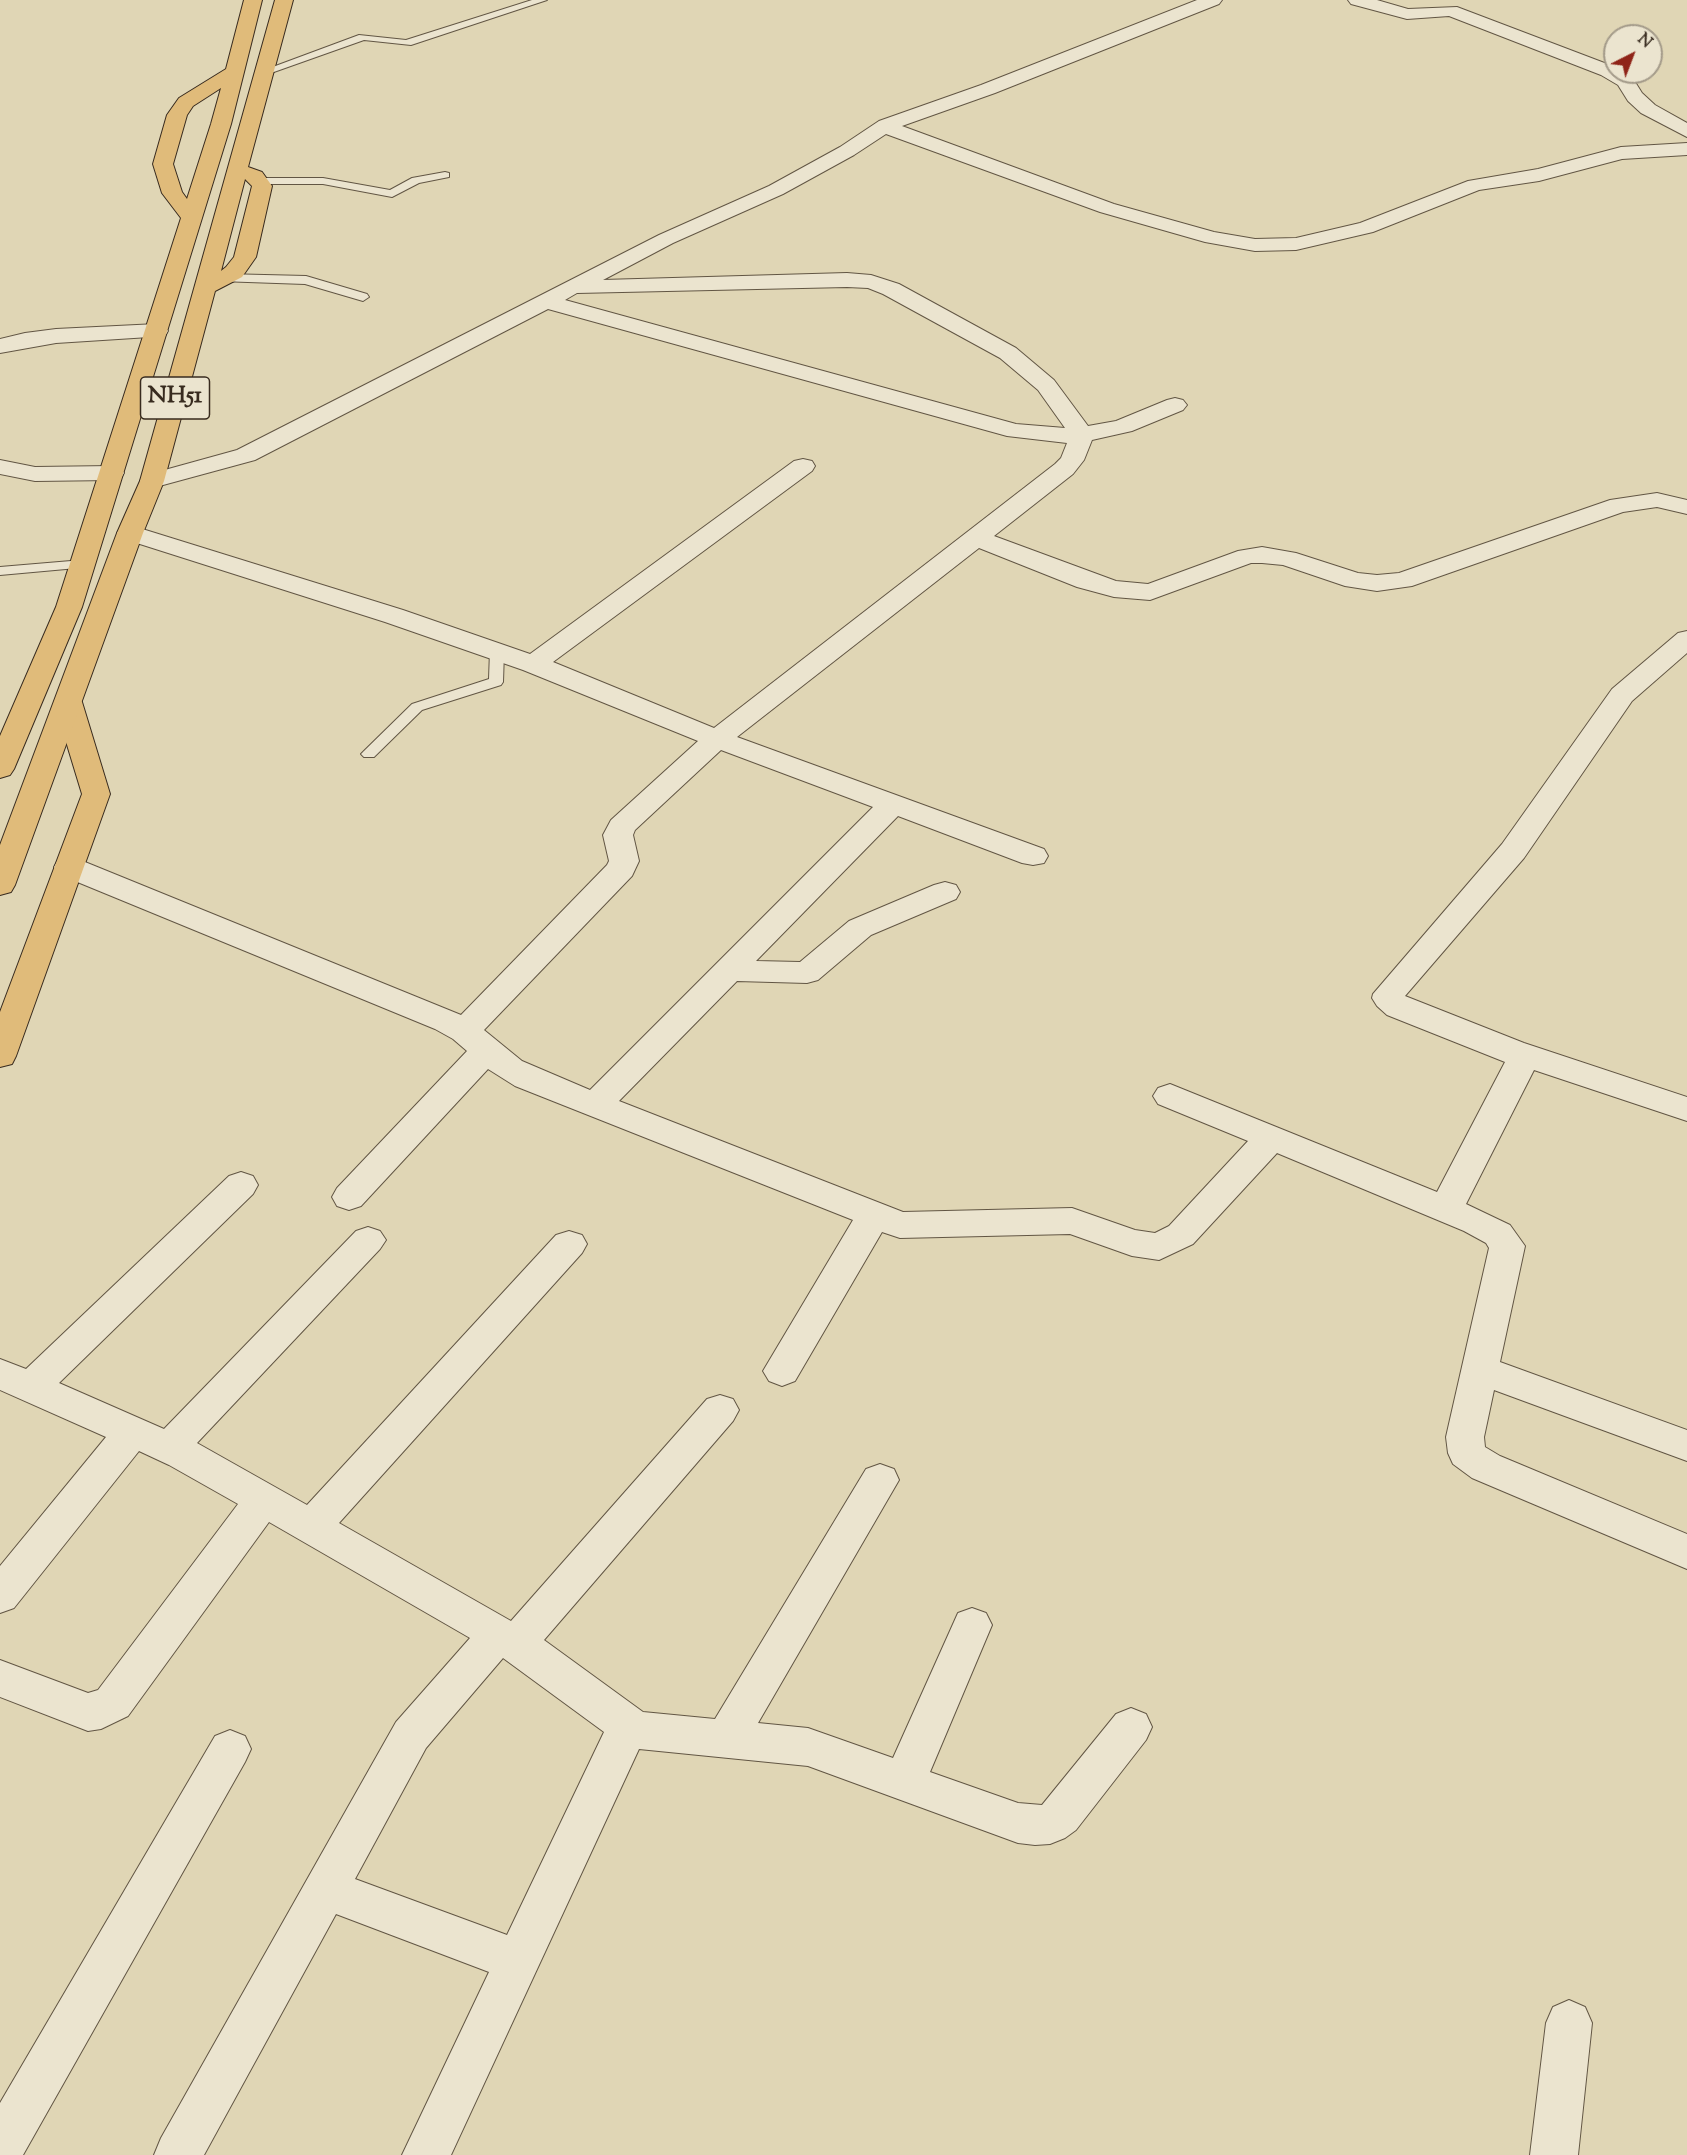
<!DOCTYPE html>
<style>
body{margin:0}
#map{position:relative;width:1687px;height:2155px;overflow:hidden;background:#e0d6b5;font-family:"Sorts Mill Goudy",serif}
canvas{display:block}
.north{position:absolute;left:1603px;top:24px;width:60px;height:60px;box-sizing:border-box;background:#ebe4cf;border:2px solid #a39a89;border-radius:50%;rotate:42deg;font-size:16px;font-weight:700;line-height:24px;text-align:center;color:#382b1f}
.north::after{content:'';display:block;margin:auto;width:21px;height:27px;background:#8f2418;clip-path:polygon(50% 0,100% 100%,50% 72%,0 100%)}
</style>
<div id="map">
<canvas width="1687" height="2155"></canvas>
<div class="north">N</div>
</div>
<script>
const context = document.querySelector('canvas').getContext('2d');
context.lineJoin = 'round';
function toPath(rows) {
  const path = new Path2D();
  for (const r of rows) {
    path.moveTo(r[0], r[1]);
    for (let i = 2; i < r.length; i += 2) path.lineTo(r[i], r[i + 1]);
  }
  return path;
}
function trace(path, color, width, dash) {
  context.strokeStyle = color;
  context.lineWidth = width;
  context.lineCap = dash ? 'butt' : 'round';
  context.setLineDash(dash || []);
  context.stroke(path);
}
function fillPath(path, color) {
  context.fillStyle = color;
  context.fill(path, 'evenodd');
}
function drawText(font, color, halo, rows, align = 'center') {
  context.font = font + ' "Sorts Mill Goudy",serif';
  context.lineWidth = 5;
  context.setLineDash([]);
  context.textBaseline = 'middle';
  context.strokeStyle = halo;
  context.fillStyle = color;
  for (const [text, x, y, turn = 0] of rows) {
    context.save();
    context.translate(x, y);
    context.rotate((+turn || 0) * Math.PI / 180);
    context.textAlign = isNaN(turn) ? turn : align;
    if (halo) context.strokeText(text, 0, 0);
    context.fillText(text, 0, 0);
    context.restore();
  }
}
const service = toPath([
 [532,0,547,0,411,45,364,40,271,73,262,71,359,35,406,40,532,0],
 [445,172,449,173,449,177,419,183,392,197,323,184,260,184,254,181,260,178,323,178,390,190,412,178,445,172],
 [223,274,306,276,367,294,369,297,363,301,305,284,219,281,217,278,223,274],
 [83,560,88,561,90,564,88,567,0,575,0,567,83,560],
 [497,647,504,651,503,682,501,685,422,710,374,757,364,757,361,754,364,751,412,704,489,679,490,651,497,647]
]);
const minor = toPath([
 [1197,0,1222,0,1219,4,995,93,902,126,1114,204,1214,232,1255,239,1296,238,1360,223,1468,181,1538,169,1621,147,1687,143,1687,155,1622,159,1539,181,1479,190,1373,232,1296,250,1255,251,1205,242,1100,212,886,134,854,155,783,194,673,243,603,280,847,273,871,275,899,284,1016,348,1054,380,1088,426,1116,421,1167,400,1175,398,1183,400,1187,405,1183,410,1132,431,1092,440,1084,460,1073,474,994,536,1116,581,1148,584,1238,551,1262,547,1296,553,1358,573,1377,575,1399,573,1610,500,1657,493,1687,500,1687,514,1657,507,1623,512,1412,586,1377,591,1345,586,1283,565,1262,563,1251,563,1150,600,1114,597,1077,587,979,548,737,737,1044,849,1048,856,1044,863,1033,865,1022,863,898,816,756,961,800,962,849,921,934,885,945,882,956,885,960,892,956,899,871,935,818,980,807,983,737,981,619,1101,903,1212,1072,1208,1135,1230,1155,1233,1169,1226,1248,1141,1158,1104,1153,1096,1158,1088,1170,1084,1437,1192,1505,1062,1387,1015,1377,1006,1372,998,1373,994,1502,844,1612,689,1678,633,1687,631,1687,653,1632,701,1524,858,1405,996,1524,1043,1687,1097,1687,1121,1534,1070,1466,1204,1510,1225,1525,1246,1500,1362,1687,1430,1687,1461,1494,1390,1484,1437,1485,1447,1500,1456,1687,1534,1687,1569,1472,1478,1453,1464,1448,1453,1446,1437,1489,1248,1486,1243,1464,1231,1277,1153,1193,1244,1159,1260,1132,1256,1070,1234,900,1238,882,1232,795,1381,782,1386,769,1381,763,1371,853,1220,515,1086,488,1069,361,1206,349,1210,337,1206,332,1197,337,1188,467,1051,453,1039,435,1029,58,874,54,867,58,860,69,858,80,860,461,1015,607,865,609,861,603,835,611,820,698,741,523,670,385,622,121,538,117,533,121,528,130,525,139,528,403,610,530,654,794,461,803,459,812,461,815,466,812,471,553,662,714,728,1055,464,1061,458,1067,443,1007,436,548,309,255,460,152,488,143,486,140,481,143,476,237,450,659,235,769,186,840,147,879,121,981,85,1197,0],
 [847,287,868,288,883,294,1000,358,1038,390,1065,428,1016,424,565,300,577,293,847,287],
 [721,750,873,807,590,1090,522,1061,484,1030,632,876,639,861,633,835,635,830,721,750],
 [1348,0,1377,0,1408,9,1457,7,1615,67,1615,72,1623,72,1632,77,1642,93,1655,105,1687,123,1687,137,1641,113,1628,101,1618,85,1601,75,1449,16,1407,19,1351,4,1348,0],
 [157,324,165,326,168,331,165,336,56,343,0,353,0,339,25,333,56,329,157,324],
 [0,460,35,467,112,466,121,468,124,473,121,478,112,480,35,481,0,474,0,460],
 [241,1172,253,1176,258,1185,253,1194,59,1383,164,1429,356,1231,368,1227,380,1231,386,1240,380,1249,197,1443,307,1505,556,1235,569,1231,582,1235,587,1244,582,1253,339,1523,511,1621,707,1399,720,1395,733,1399,739,1410,733,1421,544,1640,643,1712,715,1719,866,1469,880,1464,894,1469,899,1480,758,1723,808,1728,893,1758,958,1613,972,1608,986,1613,992,1625,930,1772,1018,1803,1042,1805,1116,1714,1131,1708,1146,1714,1152,1727,1146,1740,1076,1830,1065,1838,1050,1844,1035,1845,1018,1843,808,1766,639,1749,451,2155,402,2155,489,1972,336,1914,204,2155,154,2155,161,2138,396,1722,470,1638,269,1522,128,1716,101,1729,88,1731,0,1697,0,1660,88,1693,98,1690,238,1504,169,1465,139,1451,14,1608,0,1613,0,1566,106,1437,0,1390,0,1359,26,1369,229,1176,241,1172],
 [503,1658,604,1732,507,1935,355,1879,426,1748,503,1658],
 [230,1730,245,1736,251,1749,245,1762,23,2155,0,2155,0,2103,215,1736,230,1730],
 [1569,2000,1585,2007,1592,2023,1578,2155,1530,2155,1546,2023,1553,2007,1569,2000]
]);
const primary = toPath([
 [68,694,78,696,82,702,110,794,16,1056,12,1064,0,1067,0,1012,82,794,54,702,58,696,68,694]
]);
const trunk = toPath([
 [244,0,262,0,231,124,82,607,14,769,10,775,0,778,0,736,56,607,181,218,162,193,153,164,167,115,179,98,226,69,244,0],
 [221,88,211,124,187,199,182,192,173,164,187,115,193,106,221,88],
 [275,0,293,0,248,167,262,172,272,186,256,257,242,277,215,291,164,481,143,533,15,885,11,892,0,895,0,845,117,533,140,481,275,0],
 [245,179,252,186,234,257,226,267,221,271,245,179]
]);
const shields = [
 [175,398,69]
];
const shieldNames = [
 ["NH51",175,398]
];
trace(service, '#625644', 2);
trace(minor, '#625644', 2);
trace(primary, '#382b1f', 2);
trace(trunk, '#382b1f', 2);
fillPath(service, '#ebe4cf');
fillPath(minor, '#ebe4cf');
fillPath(primary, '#e0bb7a');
fillPath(trunk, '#e0bb7a');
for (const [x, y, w] of shields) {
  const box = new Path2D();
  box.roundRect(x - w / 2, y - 21, w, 42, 4.5);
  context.fillStyle = '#ebe4cf';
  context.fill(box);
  trace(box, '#382b1f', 1.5);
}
drawText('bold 24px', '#382b1f', null, shieldNames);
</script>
